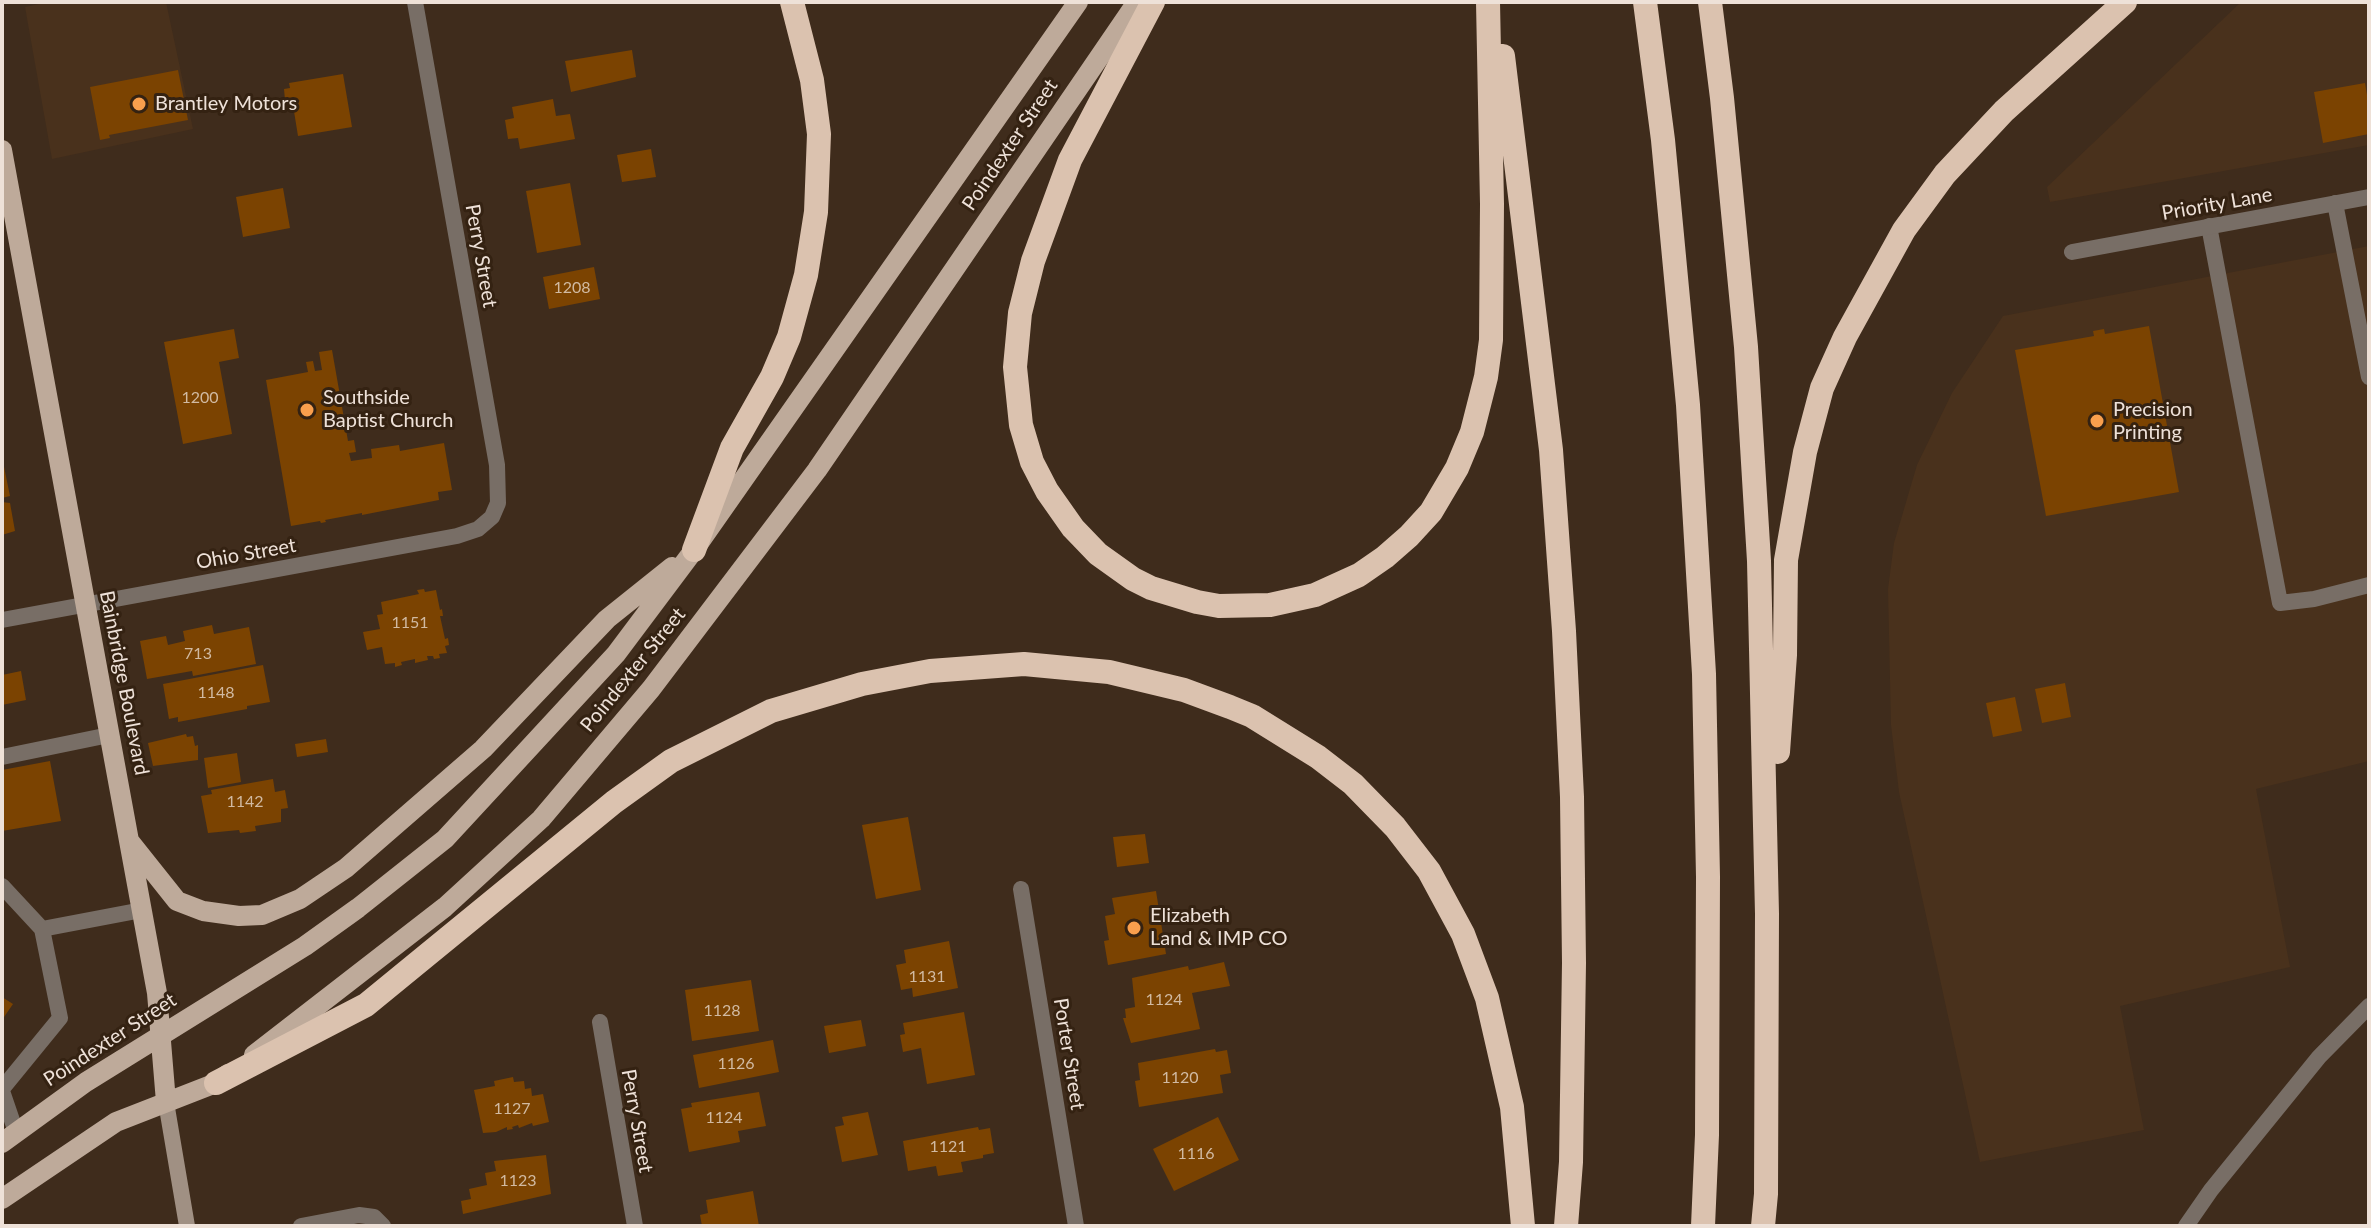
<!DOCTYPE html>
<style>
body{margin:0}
#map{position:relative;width:2371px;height:1228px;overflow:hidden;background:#3f2c1c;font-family:Lato,sans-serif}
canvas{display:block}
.frame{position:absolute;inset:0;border:4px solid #eee1d8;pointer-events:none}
</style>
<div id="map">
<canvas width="2371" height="1228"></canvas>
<div class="frame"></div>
</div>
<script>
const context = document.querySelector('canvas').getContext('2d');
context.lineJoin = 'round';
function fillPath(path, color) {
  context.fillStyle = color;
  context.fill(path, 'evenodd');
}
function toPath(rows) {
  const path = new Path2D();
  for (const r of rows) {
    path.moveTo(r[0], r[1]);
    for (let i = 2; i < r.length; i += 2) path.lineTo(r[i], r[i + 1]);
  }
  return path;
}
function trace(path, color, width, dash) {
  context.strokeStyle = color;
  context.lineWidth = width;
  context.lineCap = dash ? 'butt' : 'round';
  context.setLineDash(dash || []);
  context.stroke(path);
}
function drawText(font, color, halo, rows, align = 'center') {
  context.font = font + ' Lato,sans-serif';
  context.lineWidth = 6;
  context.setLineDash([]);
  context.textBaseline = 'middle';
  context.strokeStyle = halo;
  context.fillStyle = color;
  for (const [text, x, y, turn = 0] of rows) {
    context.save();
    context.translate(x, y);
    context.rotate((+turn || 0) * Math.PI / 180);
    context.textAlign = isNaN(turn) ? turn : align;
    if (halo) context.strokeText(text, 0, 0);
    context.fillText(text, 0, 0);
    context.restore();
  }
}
const built = toPath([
 [49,2,166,2,193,129,52,159,25,7],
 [2241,2,2369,2,2369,145,2050,202,2047,187],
 [2369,246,2369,761,2256,789,2290,967,2120,1006,2144,1130,1980,1162,1899,792,1891,725,1888,589,1894,543,1917,465,1952,393,2003,316]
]);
const building = toPath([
 [632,50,636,77,571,92,565,61],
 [178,70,188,120,109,135,110,138,100,140,90,87],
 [343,74,352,127,298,136,292,99,285,100,284,89,290,88,289,83],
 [2365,83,2369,107,2369,134,2323,143,2314,92],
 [553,99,556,116,570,114,575,139,520,149,518,138,508,139,505,120,514,118,512,107],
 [651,149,656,177,622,182,617,155],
 [570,183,581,245,537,253,526,191],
 [283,188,290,228,243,237,236,197],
 [594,267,600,299,549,309,543,277],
 [2149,326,2179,492,2046,516,2015,350,2094,336,2093,331,2104,329,2105,334],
 [234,329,239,358,219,362,232,434,183,444,164,342],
 [332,350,348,441,354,440,356,452,349,453,351,461,372,458,371,449,399,445,400,451,444,443,452,490,438,492,439,500,362,515,362,513,325,520,326,522,321,523,320,521,291,526,266,380,308,372,306,362,313,361,315,371,322,370,319,352],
 [2,457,10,496,2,498],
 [2,502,10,503,15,531,2,535],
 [424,589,425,592,436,590,440,610,442,609,443,616,440,616,445,639,448,638,449,645,445,646,447,653,439,654,440,658,434,659,433,656,427,656,428,660,415,663,415,659,401,662,402,665,395,667,395,663,385,664,382,647,367,650,363,632,380,629,377,615,383,614,381,602,419,594,417,590],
 [212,625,214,634,249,627,256,664,193,676,192,671,147,679,140,641,166,636,168,645,185,641,183,631],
 [263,665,270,702,247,706,247,709,178,722,178,717,169,719,163,684],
 [21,671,26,700,2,705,2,675],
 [2065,683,2071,717,2042,723,2035,689],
 [2015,697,2022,731,1993,737,1986,703],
 [186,734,187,737,193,736,195,746,198,745,198,760,153,766,148,743],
 [326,739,328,752,297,757,295,744],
 [237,753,241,782,208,788,204,758],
 [50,761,61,821,2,831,2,770],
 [273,779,275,792,285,790,288,808,281,809,281,822,255,826,256,831,240,833,239,830,208,833,201,796,212,794,211,790],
 [908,817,921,890,876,899,862,825],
 [1145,834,1149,863,1117,867,1113,837],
 [1156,891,1166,954,1108,965,1104,941,1109,940,1105,916,1115,914,1112,898],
 [949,941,958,988,913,997,912,988,901,990,896,965,906,963,904,950],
 [1224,962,1230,986,1192,993,1200,1029,1131,1043,1123,1018,1126,1018,1125,1009,1135,1007,1132,978,1188,966,1189,970],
 [751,980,759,1031,692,1041,685,990],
 [2,997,13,1004,2,1020],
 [964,1012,975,1075,927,1084,921,1048,903,1052,900,1035,905,1034,903,1023],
 [861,1020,866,1046,829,1053,824,1026],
 [773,1040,779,1072,699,1088,693,1055],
 [1215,1049,1216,1052,1227,1050,1231,1073,1220,1075,1223,1093,1139,1107,1135,1081,1140,1080,1138,1063],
 [513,1077,514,1082,524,1081,525,1089,531,1088,532,1096,543,1094,549,1122,533,1126,532,1123,519,1128,518,1125,512,1127,513,1129,507,1130,507,1127,496,1132,483,1133,474,1090,495,1086,494,1081],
 [759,1092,766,1126,738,1131,740,1142,689,1152,681,1109,692,1107,691,1103],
 [868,1112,878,1155,842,1162,835,1127,844,1125,842,1117],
 [1218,1117,1239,1160,1174,1191,1153,1149],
 [978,1127,979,1130,990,1128,994,1153,983,1155,983,1158,961,1162,963,1172,938,1176,936,1166,908,1171,903,1141],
 [546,1155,551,1194,463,1214,461,1201,471,1199,469,1189,487,1185,485,1173,496,1171,494,1161],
 [753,1191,759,1226,702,1226,700,1215,708,1213,706,1200]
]);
const lane = toPath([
 [2335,203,2369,377],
 [2209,226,2280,603,2314,599,2369,585],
 [2,757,109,735],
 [2,886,42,929],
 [2,1089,60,1018,42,929,142,910],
 [2,1091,16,1132],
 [301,1226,359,1215,374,1217,383,1226],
 [2186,1226,2211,1190,2319,1057,2369,1006]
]);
const street = toPath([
 [2072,252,2369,197],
 [2,620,457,536,478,529,492,517,498,503,497,465,415,2],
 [1021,889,1076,1226],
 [600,1022,635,1226]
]);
const secondary = toPath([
 [166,1102,187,1226]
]);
const primary = toPath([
 [2,150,157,993,166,1102],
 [130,842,177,901,203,911,239,916,262,915,300,899,346,868,483,749,607,619,672,567],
 [254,1055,445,907,541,819,651,689,817,470,1137,2],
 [2,1143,86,1082,305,946,358,908,445,839,616,654,694,550,1078,2],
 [2,1199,116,1122,216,1083,228,1074]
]);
const highway = toPath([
 [1153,2,1070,160,1033,261,1020,313,1015,367,1021,425,1032,462,1047,491,1073,528,1098,554,1133,579,1151,588,1197,602,1219,606,1270,605,1315,595,1359,575,1385,557,1409,536,1431,512,1457,468,1472,432,1486,377,1491,340,1492,204,1488,2],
 [1645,2,1663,140,1688,405,1704,674,1708,877,1707,1135,1703,1226],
 [1710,2,1722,98,1746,347,1759,561,1767,914,1766,1194,1763,1226],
 [1503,56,1551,450,1564,631,1572,797,1574,963,1571,1162,1566,1226],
 [694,550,732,448,772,377,789,337,806,275,816,212,819,134,812,80,792,2],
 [1778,752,1785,655,1786,560,1805,452,1822,388,1845,337,1904,230,1945,174,2004,111,2125,2],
 [216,1083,366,1005,614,802,671,761,771,711,862,684,930,671,1024,664,1109,672,1184,690,1230,707,1252,716,1318,757,1353,784,1395,827,1429,871,1463,934,1487,998,1512,1107,1523,1226]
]);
const markers = [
 [139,104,8,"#f99f4d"],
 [307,410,8,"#f99f4d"],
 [2097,421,8,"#f99f4d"],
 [1134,928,8,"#f99f4d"]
];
const numberNames = [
 ["1208",572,288],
 ["1200",200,398],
 ["1151",410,623],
 ["713",198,654],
 ["1148",216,693],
 ["1142",245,802],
 ["1131",927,977],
 ["1124",1164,1000],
 ["1128",722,1011],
 ["1126",736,1064],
 ["1120",1180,1078],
 ["1127",512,1109],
 ["1124",724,1118],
 ["1121",948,1147],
 ["1116",1196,1154],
 ["1123",518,1181]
];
const poiNames = [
 ["Brantley Motors",155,104],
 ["Southside",323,398],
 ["Baptist Church",323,421],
 ["Precision",2113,410],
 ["Printing",2113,433],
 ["Elizabeth",1150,916],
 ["Land & IMP CO",1150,939]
];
const streetNames = [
 ["Poindexter Street",1010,145,-56],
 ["Priority Lane",2217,204,-10],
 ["Perry Street",481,256,80],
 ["Ohio Street",246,554,-10],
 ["Poindexter Street",633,670,-51],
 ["Bainbridge Boulevard",124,683,79],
 ["Poindexter Street",110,1040,-33],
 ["Porter Street",1069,1054,81],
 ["Perry Street",637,1121,80]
];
fillPath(built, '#49311c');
fillPath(building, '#7b4301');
trace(lane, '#786e66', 16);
trace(street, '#786e66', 16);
trace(secondary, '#a09083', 16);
trace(primary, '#beaa9a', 20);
trace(highway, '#dbc2af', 24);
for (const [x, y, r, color] of markers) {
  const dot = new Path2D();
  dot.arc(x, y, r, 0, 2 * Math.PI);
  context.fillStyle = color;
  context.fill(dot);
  trace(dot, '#342212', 3);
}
drawText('16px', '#d1baa2', null, numberNames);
drawText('20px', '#eee1d8', '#342212', poiNames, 'left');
drawText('20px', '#eee1d8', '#342212', streetNames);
</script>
